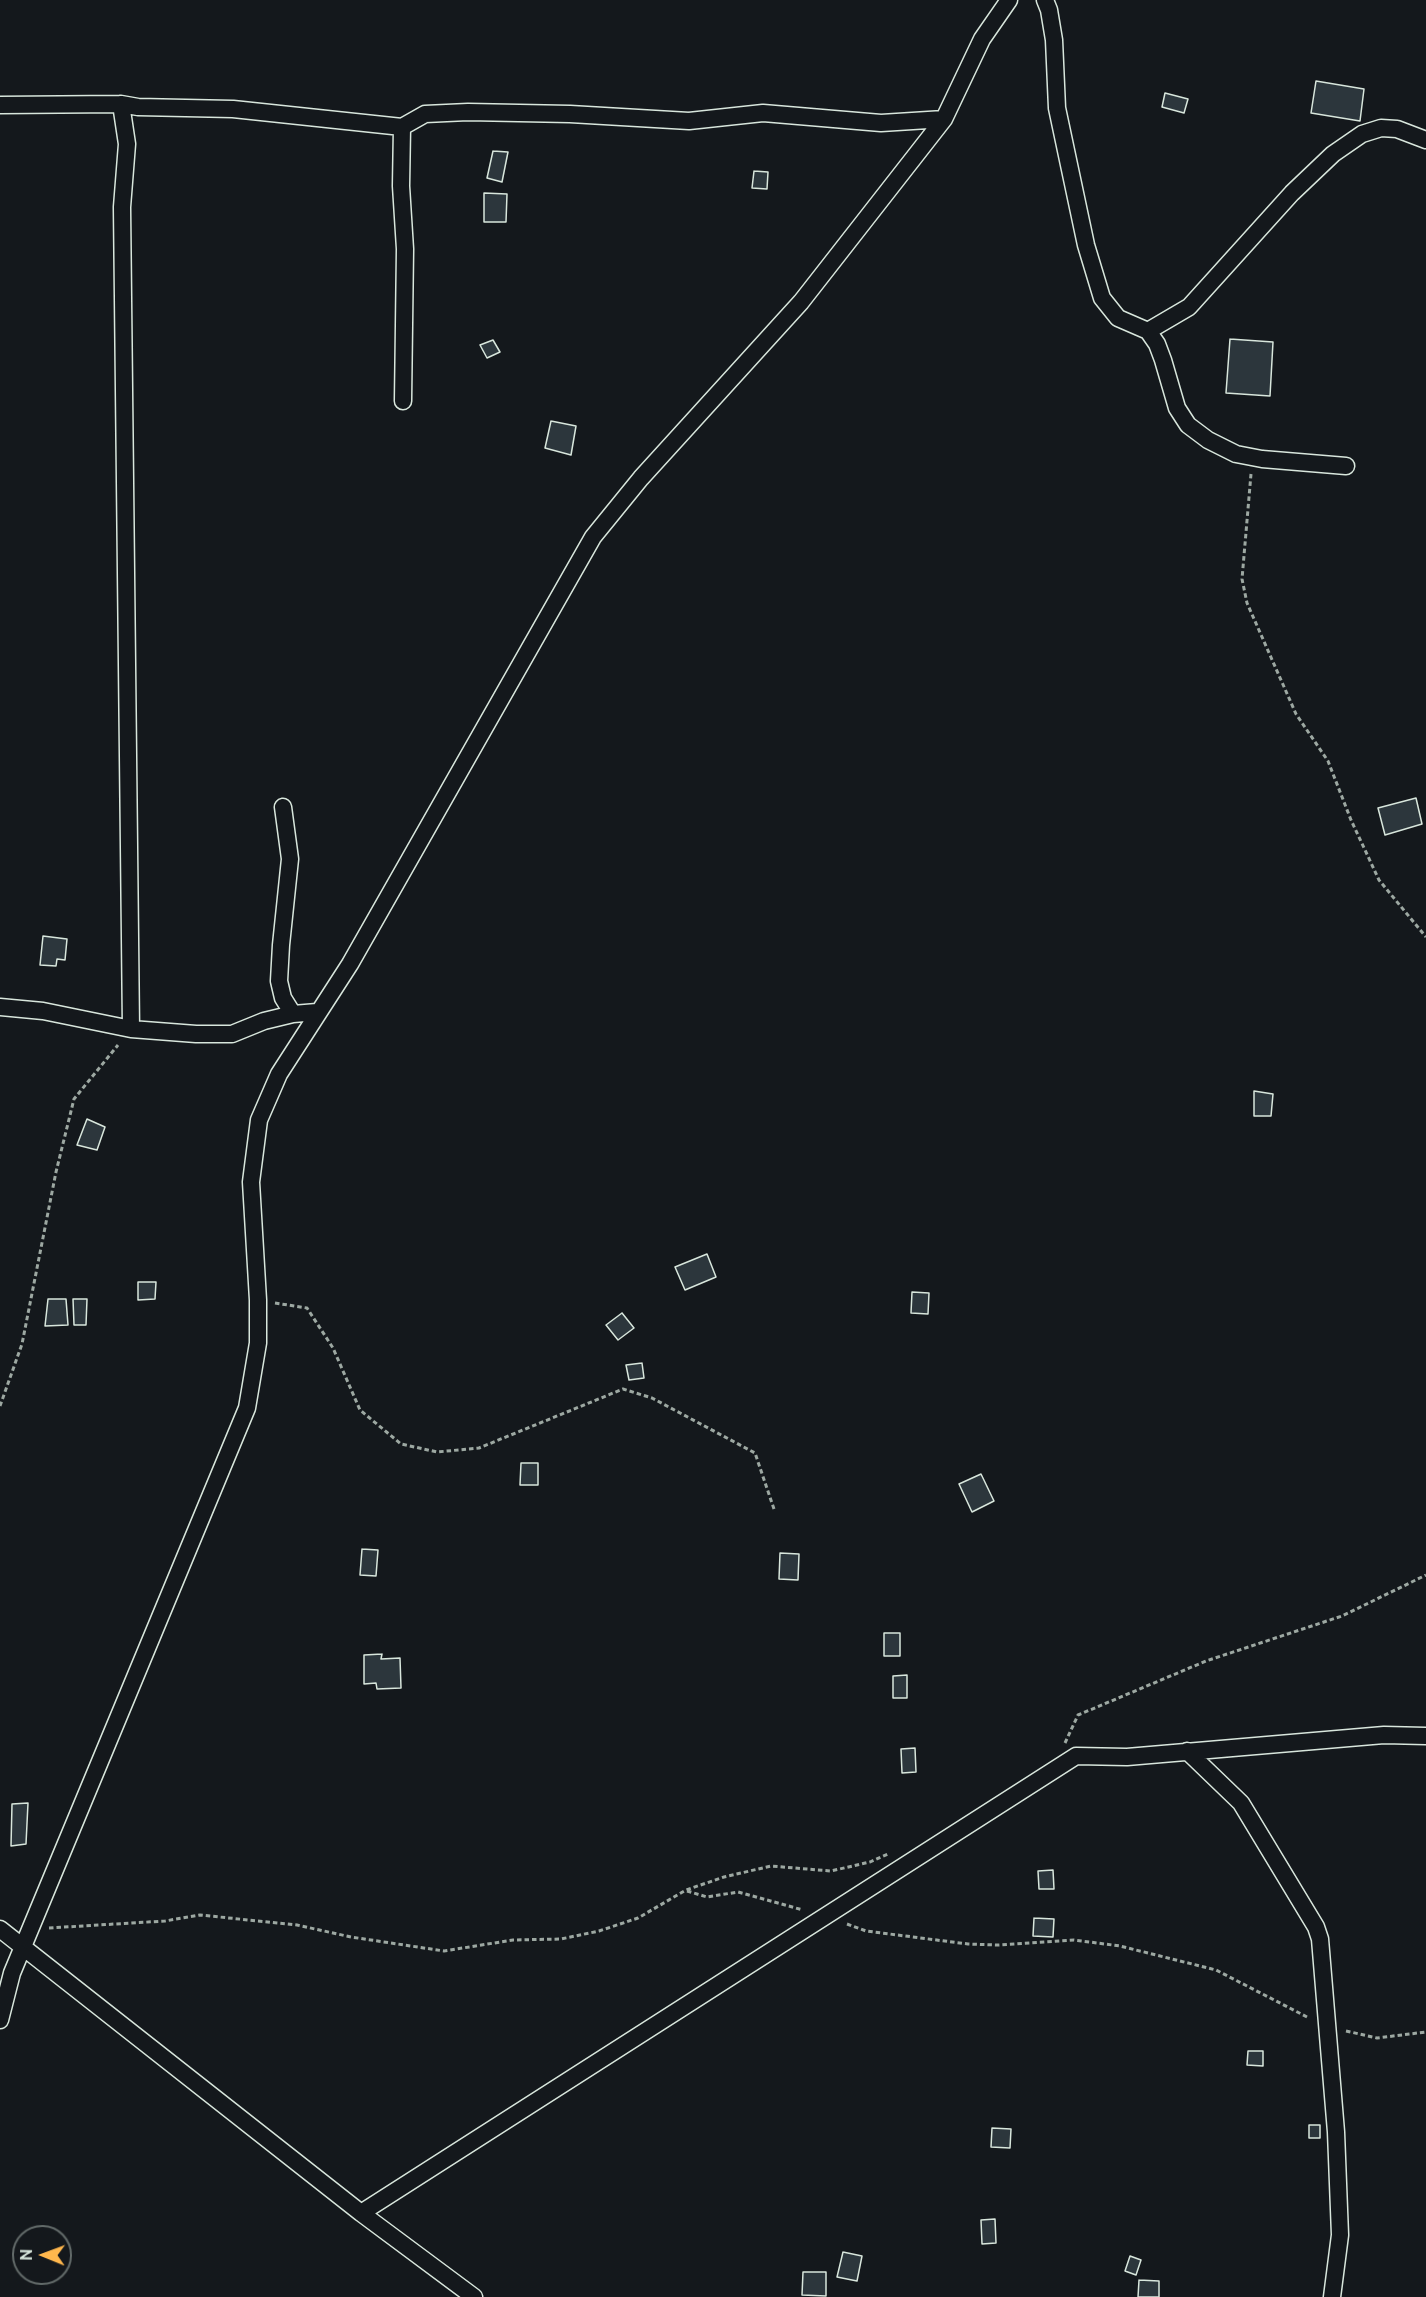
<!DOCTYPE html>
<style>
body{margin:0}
#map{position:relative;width:1426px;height:2297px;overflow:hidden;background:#14181c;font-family:Ubuntu,sans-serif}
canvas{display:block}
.north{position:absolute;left:12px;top:2225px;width:60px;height:60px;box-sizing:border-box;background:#14181c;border:2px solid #626a69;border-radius:50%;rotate:271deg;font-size:16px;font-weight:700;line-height:24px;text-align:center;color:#d8e6dc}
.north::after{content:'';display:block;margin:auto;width:21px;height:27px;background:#ffb74d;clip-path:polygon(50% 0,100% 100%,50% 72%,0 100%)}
</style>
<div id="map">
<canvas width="1426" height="2297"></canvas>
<div class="north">N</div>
</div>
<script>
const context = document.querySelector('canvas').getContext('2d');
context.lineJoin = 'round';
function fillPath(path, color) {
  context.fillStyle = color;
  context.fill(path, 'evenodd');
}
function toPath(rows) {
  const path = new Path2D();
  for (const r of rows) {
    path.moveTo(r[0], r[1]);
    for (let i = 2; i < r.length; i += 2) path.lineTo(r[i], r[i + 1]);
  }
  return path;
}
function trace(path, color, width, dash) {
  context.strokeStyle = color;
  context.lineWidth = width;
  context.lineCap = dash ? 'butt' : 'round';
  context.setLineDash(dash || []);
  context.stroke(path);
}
const building = toPath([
 [1316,81,1364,89,1360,121,1311,113,1316,81],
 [1165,93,1188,99,1184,113,1162,107,1165,93],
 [493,151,508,152,502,182,487,178,493,151],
 [754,171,768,172,767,189,752,188,754,171],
 [484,193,507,194,506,222,484,222,484,193],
 [1230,339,1273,342,1270,396,1226,393,1230,339],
 [493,340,500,352,487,358,480,345,493,340],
 [551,421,576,426,571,455,545,448,551,421],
 [1416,798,1422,824,1385,835,1378,808,1416,798],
 [43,936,67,939,65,960,57,959,56,966,40,965,43,936],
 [1254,1091,1273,1094,1271,1116,1254,1116,1254,1091],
 [87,1119,105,1127,97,1150,77,1145,87,1119],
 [707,1254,716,1277,685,1290,675,1267,707,1254],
 [138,1282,156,1282,155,1299,138,1300,138,1282],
 [912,1292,929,1293,928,1314,911,1313,912,1292],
 [48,1299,66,1299,68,1325,45,1326,48,1299],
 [73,1299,87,1299,86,1325,74,1325,73,1299],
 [622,1313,634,1328,618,1340,606,1325,622,1313],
 [642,1363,644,1378,629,1380,626,1365,642,1363],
 [521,1463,538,1463,538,1485,520,1485,521,1463],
 [981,1474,994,1501,972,1512,959,1484,981,1474],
 [362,1549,378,1550,376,1576,360,1575,362,1549],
 [780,1553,799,1554,798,1580,779,1579,780,1553],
 [884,1633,900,1633,900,1656,884,1656,884,1633],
 [382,1654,381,1659,400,1658,401,1688,377,1689,376,1683,364,1684,364,1655,382,1654],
 [907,1675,907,1698,893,1698,893,1676,907,1675],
 [915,1748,916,1772,902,1773,901,1749,915,1748],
 [28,1803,26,1844,11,1846,12,1804,28,1803],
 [1053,1870,1054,1889,1039,1889,1038,1871,1053,1870],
 [1034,1918,1054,1919,1053,1937,1033,1936,1034,1918],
 [1248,2051,1263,2051,1263,2066,1247,2065,1248,2051],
 [1309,2125,1320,2125,1320,2138,1309,2138,1309,2125],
 [992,2128,1011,2129,1010,2148,991,2147,992,2128],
 [995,2219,996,2243,982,2244,981,2220,995,2219],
 [843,2252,862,2256,857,2281,837,2277,843,2252],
 [1130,2256,1141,2260,1136,2275,1125,2271,1130,2256],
 [803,2272,826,2272,826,2296,802,2295,803,2272],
 [1139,2280,1159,2281,1159,2297,1138,2297,1139,2280]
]);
const path = toPath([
 [1251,474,1242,579,1247,603,1296,714,1328,761,1351,820,1379,880,1426,937],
 [275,1303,307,1308,333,1348,360,1410,401,1444,437,1452,479,1448,623,1389,652,1398,755,1453,775,1512],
 [0,1406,22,1344,56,1172,74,1099,118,1045],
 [1065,1743,1078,1715,1206,1661,1342,1616,1426,1575],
 [687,1891,707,1897,738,1892,803,1910],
 [847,1924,866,1931,968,1944,998,1945,1074,1940,1120,1946,1216,1970,1309,2018],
 [49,1928,165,1921,200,1915,297,1925,351,1937,444,1951,513,1940,561,1939,599,1931,638,1918,686,1890,724,1877,771,1866,831,1871,870,1862,888,1854],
 [1346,2031,1377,2038,1426,2032]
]);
const minor = toPath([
 [1045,0,1049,10,1054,40,1057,108,1086,245,1102,298,1118,318,1148,331,1157,344,1163,360,1177,408,1188,425,1208,440,1236,454,1262,459,1346,466],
 [121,104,127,144,122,207,131,1029],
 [0,105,121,104,138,107,233,109,402,127],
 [1148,331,1189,307,1292,193,1333,154,1362,134,1381,128,1397,129,1426,140],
 [403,401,405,249,401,186,402,127,425,114,468,112,570,114,689,121,763,113,881,123,944,119],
 [283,807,290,859,281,945,279,981,283,998,293,1014],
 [0,1007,43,1011,131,1029,196,1034,232,1034,264,1021,293,1014,317,1012],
 [1187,1751,1241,1803,1316,1927,1320,1939,1336,2132,1340,2235,1332,2297],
 [0,1929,361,2213,474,2297],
 [0,2020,12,1973,247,1408,258,1343,258,1300,251,1182,259,1120,279,1074,350,964,593,537,641,478,801,302,944,119,982,39,1009,0],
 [361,2213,1076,1756,1127,1757,1384,1735,1426,1736]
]);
fillPath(building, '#2c363c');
trace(building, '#d8e6dc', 1.5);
trace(minor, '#d8e6dc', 19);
trace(path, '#9da8a2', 3, [4.5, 3]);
trace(minor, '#14181c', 16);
</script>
